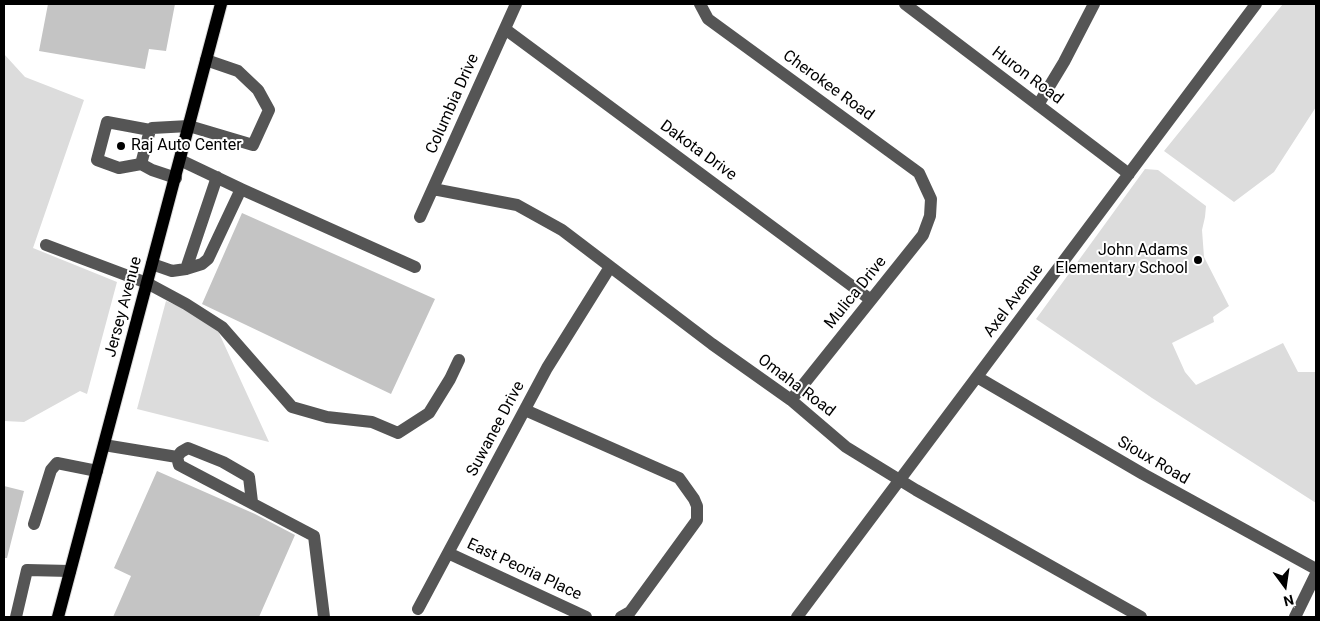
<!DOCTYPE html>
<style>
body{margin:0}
#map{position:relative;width:1320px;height:621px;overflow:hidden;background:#fff;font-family:Roboto,sans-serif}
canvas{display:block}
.frame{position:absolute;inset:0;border:5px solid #000;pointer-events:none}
.north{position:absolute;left:1260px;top:561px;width:50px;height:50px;-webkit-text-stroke:4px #fff;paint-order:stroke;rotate:166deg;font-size:14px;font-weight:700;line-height:20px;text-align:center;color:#000}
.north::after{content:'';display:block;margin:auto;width:18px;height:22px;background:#000;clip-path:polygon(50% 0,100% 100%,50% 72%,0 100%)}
</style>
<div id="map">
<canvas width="1320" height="621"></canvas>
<div class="frame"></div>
<div class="north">N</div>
</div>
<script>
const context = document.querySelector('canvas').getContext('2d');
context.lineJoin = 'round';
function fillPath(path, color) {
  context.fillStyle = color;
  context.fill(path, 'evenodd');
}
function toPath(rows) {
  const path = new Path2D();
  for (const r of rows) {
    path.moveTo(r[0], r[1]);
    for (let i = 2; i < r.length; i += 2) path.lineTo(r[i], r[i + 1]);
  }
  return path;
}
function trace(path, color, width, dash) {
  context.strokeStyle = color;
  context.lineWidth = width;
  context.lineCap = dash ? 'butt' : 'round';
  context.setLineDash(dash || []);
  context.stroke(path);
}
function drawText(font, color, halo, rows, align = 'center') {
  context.font = font + ' Roboto,sans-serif';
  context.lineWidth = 4;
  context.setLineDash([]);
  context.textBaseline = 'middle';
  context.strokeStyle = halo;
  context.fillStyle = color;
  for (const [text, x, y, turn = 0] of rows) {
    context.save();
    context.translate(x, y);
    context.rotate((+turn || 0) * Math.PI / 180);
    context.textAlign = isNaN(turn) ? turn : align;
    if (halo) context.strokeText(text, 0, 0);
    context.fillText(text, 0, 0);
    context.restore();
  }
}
const green = toPath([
 [1283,4,1316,4,1316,107,1274,172,1234,202,1164,151],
 [4,54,25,77,84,100,33,248,117,282,87,394,80,391,24,422,4,421],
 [1145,169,1158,170,1206,206,1205,217,1202,230,1204,257,1229,306,1213,317,1214,322,1172,343,1185,372,1196,385,1283,343,1298,372,1316,372,1316,503,1152,398,1036,319],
 [166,301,213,320,269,442,137,409]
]);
const building = toPath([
 [48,4,175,4,166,51,149,49,145,69,39,51],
 [242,213,435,299,391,394,202,304],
 [157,471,255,514,295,535,259,617,113,617,131,576,114,568],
 [4,486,24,491,7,558,4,558]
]);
const minor = toPath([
 [700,4,708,19,919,173,931,199,930,216,923,235,791,400],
 [905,4,1129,174],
 [505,29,871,300],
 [1038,105,1064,62,1094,4],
 [141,164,119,168,97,160,107,122,150,130],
 [176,178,152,170,141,164,150,130,152,128,189,126,253,145,269,110,258,90,238,71,206,60],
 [241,189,415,267],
 [433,189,517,205,562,230,712,344,791,400,846,447,916,490,1141,617],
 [420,217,516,4],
 [46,245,147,283,186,304,222,327,292,407,327,417,372,422,398,433,429,413,450,379,459,360],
 [152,264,172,271,186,269,202,264,208,259,241,189,180,160],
 [186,269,217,177],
 [977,377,1143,474,1316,569],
 [525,410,679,478,694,499,697,506,697,520,630,612,621,617],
 [104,445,177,457],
 [252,502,249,477,223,462,188,448,181,452,177,457,179,465,314,536,324,617],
 [34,524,51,470,57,463,97,471],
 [448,553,586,617],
 [418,609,547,368,610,267],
 [16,617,27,570,70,571],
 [797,617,1256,4],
 [1295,617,1316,574]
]);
const major = toPath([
 [58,617,221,4]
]);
const markers = [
 [121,146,5,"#000"],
 [1198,260,5,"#000"]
];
const streetNames = [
 ["Huron Road",1027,76,37],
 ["Cherokee Road",828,86,36],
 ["Columbia Drive",453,104,-66],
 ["Dakota Drive",698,151,36],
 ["Mulica Drive",856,293,-51],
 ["Axel Avenue",1014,301,-53],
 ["Jersey Avenue",124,307,-75],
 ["Omaha Road",796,386,37],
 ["Suwanee Drive",496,429,-62],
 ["Sioux Road",1153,461,30],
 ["East Peoria Place",524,570,25]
];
const poiNames = [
 ["Raj Auto Center",131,146],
 ["John Adams",1188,251,"right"],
 ["Elementary School",1188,269,"right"]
];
fillPath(green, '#dcdcdc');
fillPath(building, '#c4c4c4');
trace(major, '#dbdbdb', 14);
trace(minor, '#555', 12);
trace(major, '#000', 12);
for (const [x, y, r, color] of markers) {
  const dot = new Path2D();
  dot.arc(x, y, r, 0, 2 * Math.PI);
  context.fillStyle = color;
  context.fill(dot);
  trace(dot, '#fff', 2);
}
drawText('16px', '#000', '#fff', streetNames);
drawText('16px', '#000', '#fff', poiNames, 'left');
</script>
